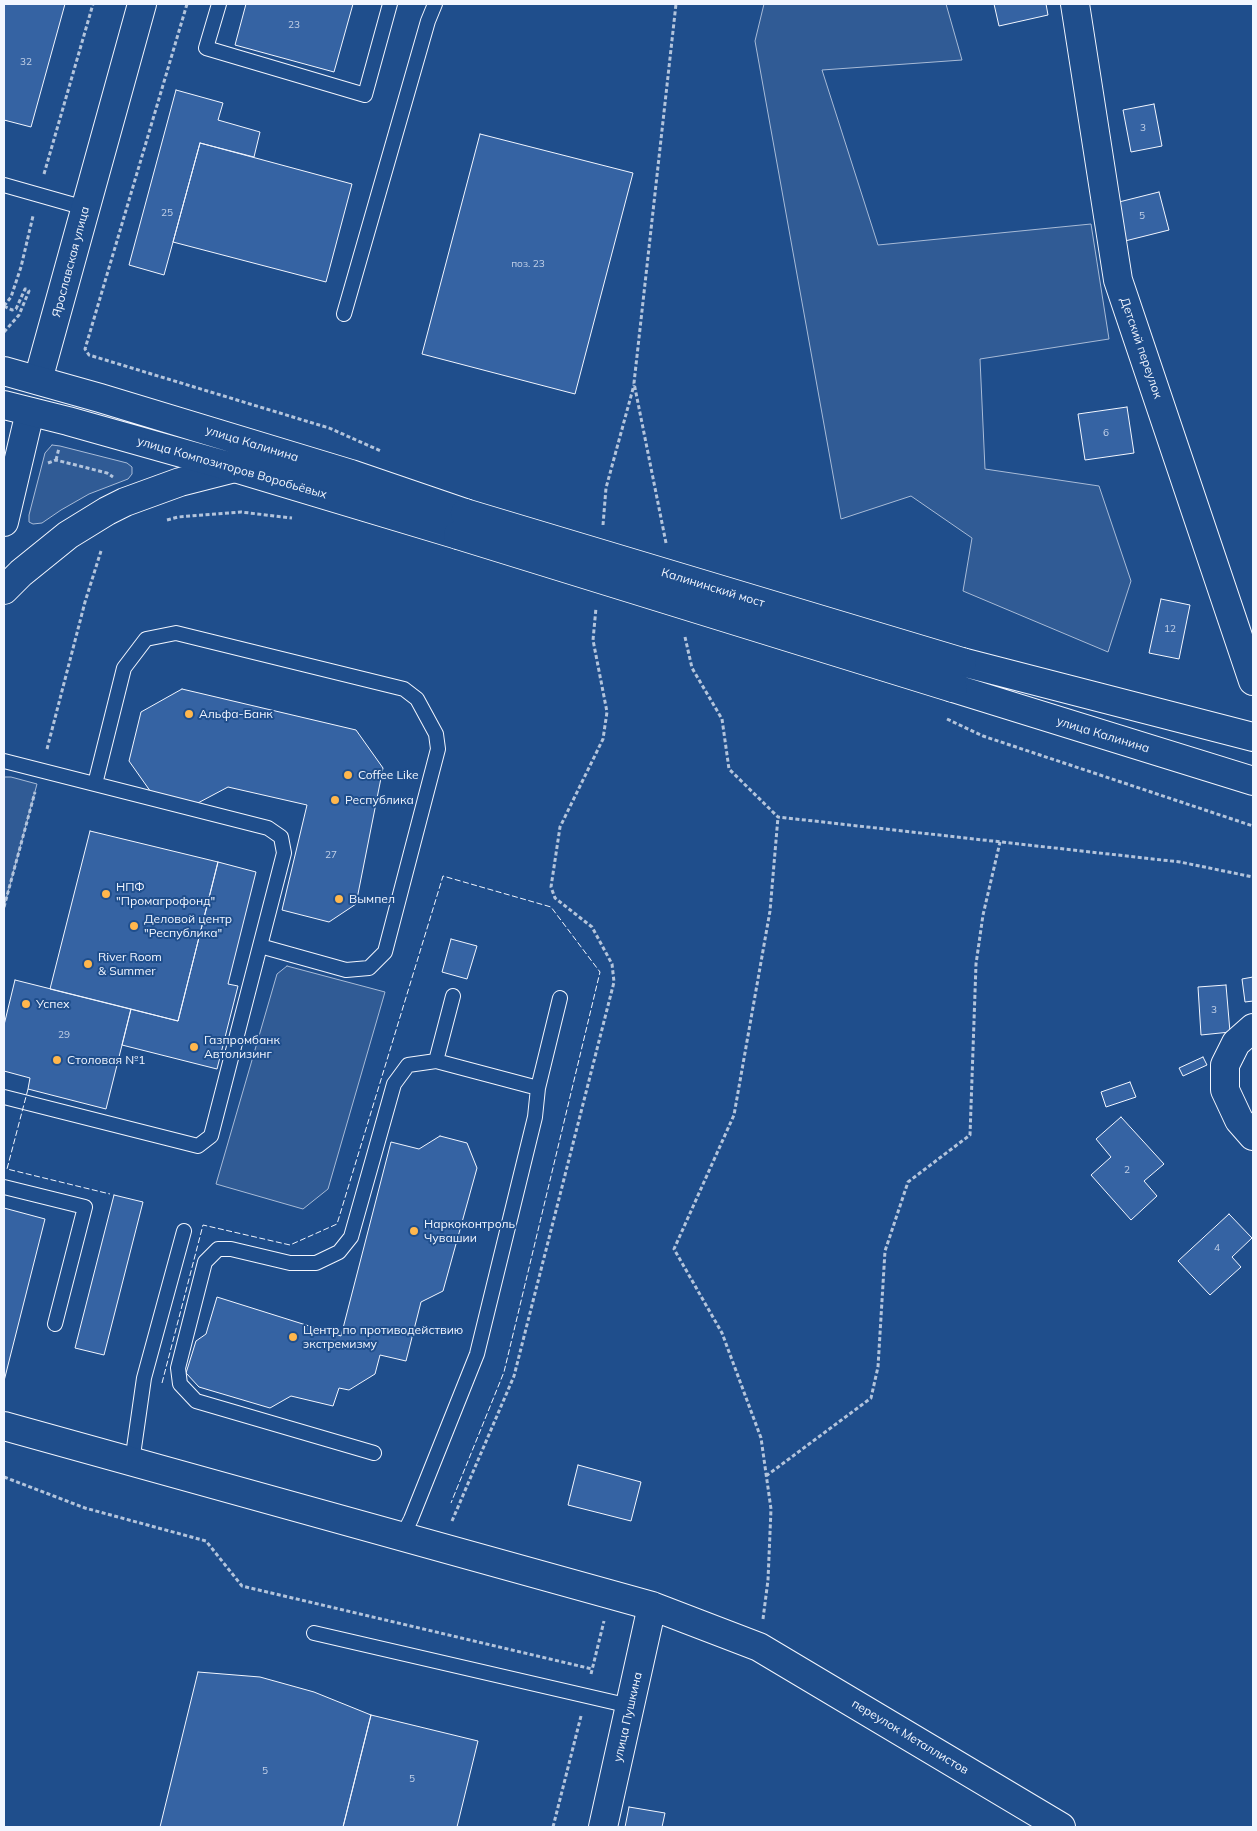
<!DOCTYPE html>
<meta charset="utf-8">
<style>
body{margin:0}
#map{position:relative;width:1257px;height:1831px;overflow:hidden;background:#1f4e8c;font-family:Mulish,sans-serif}
canvas{display:block}
.frame{position:absolute;inset:0;border:5px solid #f2f6ff;pointer-events:none}
</style>
<div id="map">
<canvas width="1257" height="1831"></canvas>
<div class="frame"></div>
</div>
<script>
const context = document.querySelector('canvas').getContext('2d');
context.lineJoin = 'round';
function fillPath(path, color) {
  context.fillStyle = color;
  context.fill(path, 'evenodd');
}
function toPath(rows) {
  const path = new Path2D();
  for (const r of rows) {
    path.moveTo(r[0], r[1]);
    for (let i = 2; i < r.length; i += 2) path.lineTo(r[i], r[i + 1]);
  }
  return path;
}
function trace(path, color, width, dash) {
  context.strokeStyle = color;
  context.lineWidth = width;
  context.lineCap = dash ? 'butt' : 'round';
  context.setLineDash(dash || []);
  context.stroke(path);
}
function drawText(font, color, halo, rows, align = 'center') {
  context.font = font + ' Mulish,sans-serif';
  context.lineWidth = 4;
  context.setLineDash([]);
  context.textBaseline = 'middle';
  context.strokeStyle = halo;
  context.fillStyle = color;
  for (const [text, x, y, turn = 0] of rows) {
    context.save();
    context.translate(x, y);
    context.rotate((+turn || 0) * Math.PI / 180);
    context.textAlign = isNaN(turn) ? turn : align;
    if (halo) context.strokeText(text, 0, 0);
    context.fillText(text, 0, 0);
    context.restore();
  }
}
const built = toPath([
 [764,4,946,4,962,60,822,70,878,245,1091,224,1109,339,980,359,985,469,1099,486,1131,581,1108,652,963,591,972,538,911,496,841,519,755,41,764,4],
 [52,445,60,446,127,463,132,467,132,474,128,479,89,494,61,510,42,523,33,524,29,522,29,515,45,453,52,445],
 [4,777,11,777,37,784,4,907,4,777],
 [287,966,385,992,328,1189,303,1209,216,1184,277,974,287,966]
]);
const building = toPath([
 [4,4,65,4,31,127,4,120,4,4],
 [246,4,353,4,334,72,235,45,246,4],
 [994,4,1046,4,1048,15,999,26,994,4],
 [176,90,223,103,218,120,260,132,254,157,200,143,164,275,129,265,176,90],
 [1154,104,1162,146,1131,152,1123,110,1154,104],
 [480,134,633,173,575,394,422,354,480,134],
 [200,143,352,184,326,282,173,242,200,143],
 [1159,192,1169,230,1125,241,1115,203,1159,192],
 [1127,407,1134,453,1085,460,1078,414,1127,407],
 [1161,599,1190,605,1179,659,1149,653,1161,599],
 [182,689,356,730,383,768,356,904,329,922,282,910,307,805,228,787,196,804,153,795,129,761,141,712,182,689],
 [90,831,218,862,178,1021,50,989,90,831],
 [218,862,256,872,228,984,238,986,217,1069,122,1045,131,1009,178,1021,218,862],
 [451,939,477,946,467,979,442,972,451,939],
 [1253,977,1253,1001,1245,1002,1242,979,1253,977],
 [15,980,131,1009,106,1109,28,1089,30,1078,4,1071,4,1025,15,980],
 [1226,985,1230,1032,1201,1035,1198,987,1226,985],
 [1203,1057,1207,1065,1183,1076,1179,1068,1203,1057],
 [1130,1082,1136,1097,1106,1107,1101,1092,1130,1082],
 [1121,1117,1164,1164,1144,1181,1157,1196,1131,1220,1091,1175,1111,1157,1096,1139,1121,1117],
 [440,1136,467,1143,477,1168,443,1291,421,1302,406,1361,380,1355,375,1374,349,1390,339,1388,333,1406,291,1396,270,1408,199,1387,186,1373,196,1341,206,1334,217,1297,341,1336,391,1142,419,1149,440,1136],
 [114,1195,143,1202,104,1355,75,1348,114,1195],
 [4,1208,45,1219,4,1381,4,1208],
 [1229,1214,1252,1238,1232,1257,1241,1267,1210,1295,1178,1261,1229,1214],
 [578,1465,641,1482,631,1521,568,1505,578,1465],
 [198,1672,260,1677,314,1692,371,1715,343,1827,160,1827,198,1672],
 [371,1715,478,1741,457,1827,343,1827,371,1715],
 [629,1807,665,1813,662,1827,625,1827,629,1807]
]);
const path = toPath([
 [187,4,85,349,89,355,329,428,381,451],
 [44,174,93,4],
 [4,306,11,297,21,267,33,216],
 [4,332,19,315,29,291,27,289,25,289,16,309,12,310,4,306],
 [56,460,59,448],
 [48,463,56,460,107,473,113,477],
 [167,520,178,517,241,512,292,518],
 [603,525,606,488,634,385],
 [666,543,634,383,676,4],
 [685,637,692,668,722,719,729,769,778,817,1180,862,1253,877],
 [947,719,983,736,1253,826],
 [47,749,85,602,101,551],
 [4,907,35,792],
 [766,1476,871,1398,878,1367,885,1251,908,1182,970,1135,976,964,983,915,1000,842],
 [4,1477,85,1508,206,1541,242,1586,592,1669],
 [452,1521,514,1376,614,982,612,964,592,927,555,898,551,887,560,827,603,739,607,712,593,640,596,608],
 [763,1619,768,1580,771,1509,761,1438,722,1333,674,1249,734,1115,770,911,778,817],
 [591,1674,604,1621],
 [553,1827,581,1716]
]);
const service = toPath([
 [219,4,206,48,365,95,390,4],
 [4,185,85,208],
 [344,314,428,21,435,4],
 [4,761,268,828,281,837,284,853,211,1136,198,1146,4,1097],
 [95,784,124,668,146,639,176,633,404,689,417,699,436,734,438,749,385,952,369,968,346,970,260,946],
 [436,1061,453,996],
 [4,1187,85,1207,55,1324],
 [374,1453,196,1401,180,1384,178,1368,205,1262,218,1249,231,1249,290,1263,316,1263,339,1252,351,1237,394,1084,408,1065,436,1061,538,1088],
 [132,1462,144,1378,184,1231],
 [402,1537,411,1519,477,1354,535,1117,538,1088,560,998],
 [314,1633,630,1706]
]);
const minor = toPath([
 [1075,4,1118,280,1253,681],
 [1253,1028,1236,1043,1225,1065,1225,1090,1239,1120,1253,1136],
 [4,1426,652,1606,759,1647,1061,1827],
 [603,1827,652,1606]
]);
const tertiary = toPath([
 [38,380,142,4],
 [4,522,30,412],
 [4,590,21,573,68,535,107,511,125,502,180,482,235,468]
]);
const primary = toPath([
 [4,371,100,398,351,474,465,513],
 [4,405,68,421,235,468,458,535],
 [962,662,1253,737],
 [953,688,1253,781]
]);
const primaryBridge = toPath([
 [465,513,962,662],
 [458,535,953,688]
]);
const fence = toPath([
 [28,1089,7,1169,110,1194],
 [162,1383,203,1225,290,1245,337,1224,443,876,551,907,600,972,504,1372,451,1503]
]);
const markers = [
 [189,714,5,"#ffb74d"],
 [348,775,5,"#ffb74d"],
 [335,800,5,"#ffb74d"],
 [106,894,5,"#ffb74d"],
 [339,899,5,"#ffb74d"],
 [134,926,5,"#ffb74d"],
 [88,964,5,"#ffb74d"],
 [26,1004,5,"#ffb74d"],
 [194,1047,5,"#ffb74d"],
 [57,1060,5,"#ffb74d"],
 [414,1231,5,"#ffb74d"],
 [293,1337,5,"#ffb74d"]
];
const numberNames = [
 ["23",294,25],
 ["32",26,62],
 ["3",1143,128],
 ["25",167,213],
 ["5",1142,216],
 ["поз. 23",528,264],
 ["6",1106,433],
 ["12",1170,629],
 ["27",331,855],
 ["3",1214,1010],
 ["29",64,1035],
 ["2",1127,1170],
 ["4",1217,1248],
 ["5",265,1771],
 ["5",412,1779]
];
const streetNames = [
 ["Ярославская улица",71,262,-75],
 ["Детский переулок",1141,348,71],
 ["улица Калинина",252,444,17],
 ["улица Композиторов Воробьёвых",232,468,16],
 ["Калининский мост",713,588,17],
 ["улица Калинина",1103,735,17],
 ["улица Пушкина",628,1717,-77],
 ["переулок Металлистов",910,1737,31]
];
const poiNames = [
 ["Альфа-Банк",199,714],
 ["Coffee Like",358,775],
 ["Республика",345,800],
 ["НПФ",116,887],
 ["\"Промагрофонд\"",116,901],
 ["Вымпел",349,899],
 ["Деловой центр",144,919],
 ["\"Республика\"",144,933],
 ["River Room",98,957],
 ["& Summer",98,971],
 ["Успех",36,1004],
 ["Газпромбанк",204,1040],
 ["Автолизинг",204,1054],
 ["Столовая №1",67,1060],
 ["Наркоконтроль",424,1224],
 ["Чувашии",424,1238],
 ["Центр по противодействию",303,1330],
 ["экстремизму",303,1344]
];
fillPath(built, '#305b95');
trace(built, '#a8bbd7', 1);
fillPath(building, '#3563a3');
trace(building, '#f2f6ff', 1);
trace(service, '#f2f6ff', 16);
trace(minor, '#f2f6ff', 30);
trace(tertiary, '#f2f6ff', 30);
trace(primary, '#f2f6ff', 30);
trace(path, '#b3c4dc', 3, [4, 2.5]);
trace(service, '#1f4e8c', 14);
trace(minor, '#1f4e8c', 28);
trace(tertiary, '#1f4e8c', 28);
trace(primary, '#1f4e8c', 28);
trace(primaryBridge, '#f2f6ff', 30, []);
trace(primaryBridge, '#1f4e8c', 28);
trace(fence, '#f2f6ff', 1, [6, 2.5]);
for (const [x, y, r, color] of markers) {
  const dot = new Path2D();
  dot.arc(x, y, r, 0, 2 * Math.PI);
  context.fillStyle = color;
  context.fill(dot);
  trace(dot, '#1f4e8c', 2);
}
drawText('10px', '#c3d1e8', null, numberNames);
drawText('12px', '#f2f6ff', '#1f4e8c', streetNames);
drawText('12px', '#f2f6ff', '#1f4e8c', poiNames, 'left');
</script>
